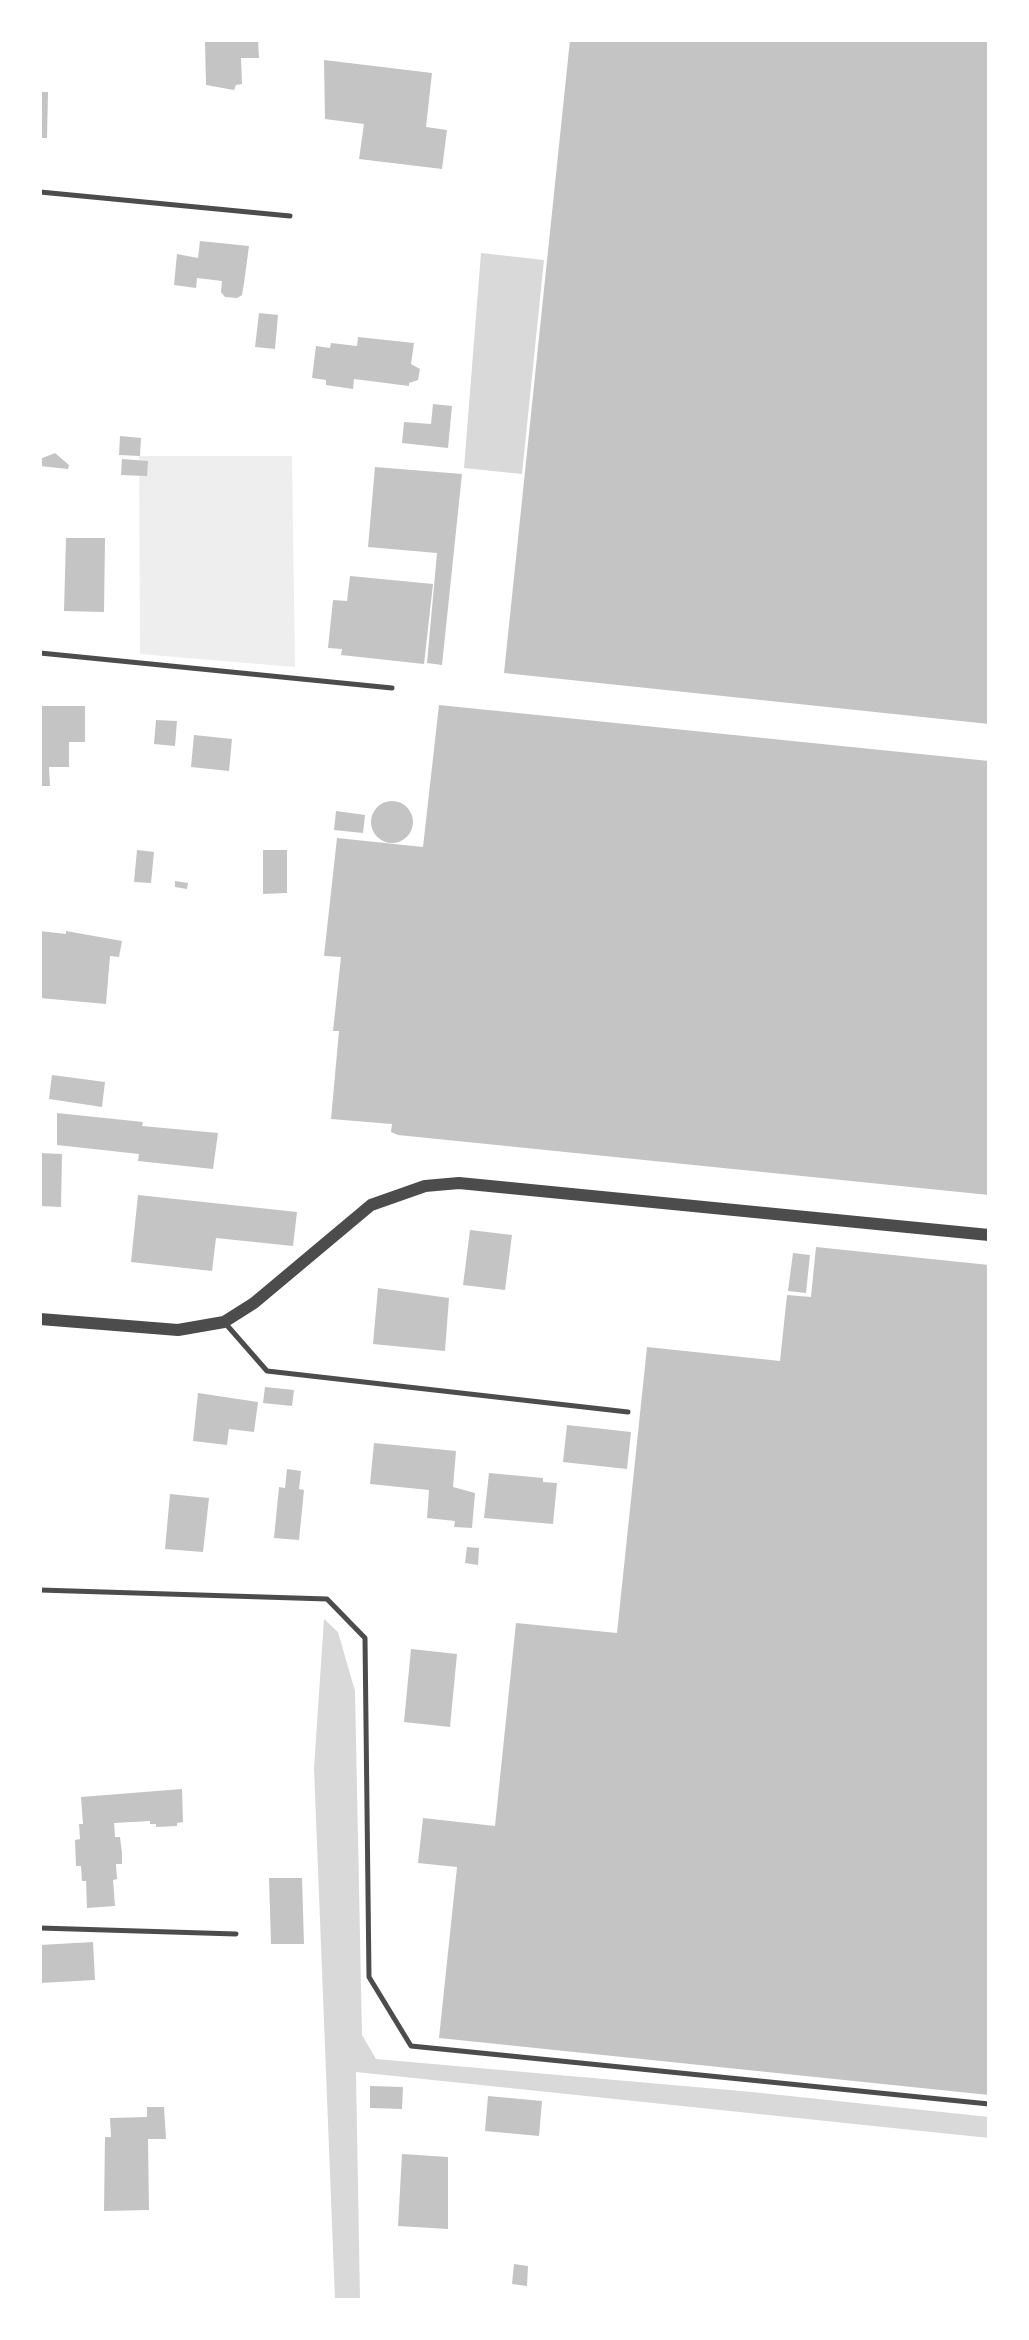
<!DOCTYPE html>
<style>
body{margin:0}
#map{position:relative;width:1029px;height:2340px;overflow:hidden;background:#fff;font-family:Helvetica,sans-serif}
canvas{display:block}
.frame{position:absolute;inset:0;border:42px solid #fff;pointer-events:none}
</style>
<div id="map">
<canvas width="1029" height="2340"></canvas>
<div class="frame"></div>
</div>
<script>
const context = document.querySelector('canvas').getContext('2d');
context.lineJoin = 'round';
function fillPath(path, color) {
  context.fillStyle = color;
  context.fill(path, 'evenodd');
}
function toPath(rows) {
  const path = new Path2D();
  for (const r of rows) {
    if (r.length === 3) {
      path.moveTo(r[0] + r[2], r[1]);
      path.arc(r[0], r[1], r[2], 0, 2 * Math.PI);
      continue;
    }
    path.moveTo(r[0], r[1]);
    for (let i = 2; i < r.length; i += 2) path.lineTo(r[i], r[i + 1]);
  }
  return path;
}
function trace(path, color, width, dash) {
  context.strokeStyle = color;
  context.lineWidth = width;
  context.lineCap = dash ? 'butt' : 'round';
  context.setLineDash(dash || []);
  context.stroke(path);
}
const green = toPath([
 [139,456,292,456,295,667,140,654]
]);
const water = toPath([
 [481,253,544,260,522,474,464,468],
 [324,1619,338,1632,355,1691,362,2035,376,2059,752,2092,989,2117,989,2138,356,2072,360,2300,335,2300,314,1768]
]);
const building = toPath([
 [258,40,259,58,241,58,242,84,236,85,234,90,206,85,205,41],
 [570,40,989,40,989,724,504,673],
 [324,60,432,73,426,127,447,130,442,169,359,159,364,124,325,119],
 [40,92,48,92,47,138,40,138],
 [200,241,249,246,244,283,242,295,237,298,225,297,221,292,222,281,197,278,196,288,174,285,177,254,198,258],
 [259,313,278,315,275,349,255,347],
 [358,337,414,343,411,364,420,369,418,380,409,383,409,386,354,379,353,389,326,385,326,380,312,378,316,346,330,348,331,343,357,346],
 [433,404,452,406,448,448,402,443,404,422,431,424],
 [120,436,141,438,140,456,119,455],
 [55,453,69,465,68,469,40,466,40,459],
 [122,459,148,461,147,476,121,475],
 [375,467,462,474,442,665,427,663,437,553,368,547],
 [66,538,105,538,104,612,64,611],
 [350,576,433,584,424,664,341,655,342,649,328,648,333,600,347,601],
 [439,705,989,761,989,1195,398,1135,391,1132,392,1124,331,1119,339,1031,333,1031,341,957,324,956,337,838,423,847],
 [40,706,85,706,85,742,69,742,69,767,49,767,50,786,40,786],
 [156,720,177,721,175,746,154,744],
 [194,735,232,739,229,771,191,767],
 [392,822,21],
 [336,811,365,815,363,833,334,830],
 [137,850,154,852,151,883,134,882],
 [263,850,287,850,287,893,263,894],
 [175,881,188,883,187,889,175,887],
 [40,931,66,934,66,931,122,941,119,957,110,956,106,1004,40,998],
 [52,1075,105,1082,102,1107,49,1099],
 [57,1113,143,1122,142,1126,218,1133,213,1169,138,1161,139,1154,57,1145],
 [40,1153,62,1154,61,1207,40,1206],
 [138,1195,297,1212,293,1246,216,1238,212,1271,131,1262],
 [470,1230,512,1235,505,1290,463,1285],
 [816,1247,989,1265,989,2095,439,2038,457,1867,418,1863,423,1818,495,1826,516,1623,617,1633,647,1347,780,1361,787,1295,811,1297],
 [793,1253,810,1255,806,1293,788,1291],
 [378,1288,449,1298,445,1351,373,1344],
 [265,1387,294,1390,292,1406,263,1403],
 [198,1393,258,1402,254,1432,229,1429,227,1445,193,1441],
 [567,1425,631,1432,627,1469,563,1462],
 [374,1443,456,1451,453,1487,475,1493,472,1528,454,1527,455,1521,427,1518,429,1490,370,1484],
 [287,1469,301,1471,299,1489,304,1490,299,1540,274,1538,279,1487,285,1488],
 [489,1473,543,1478,543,1482,557,1483,553,1524,484,1518],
 [170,1494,209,1498,203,1552,165,1549],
 [467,1547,479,1548,478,1565,465,1563],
 [411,1649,457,1654,450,1727,404,1722],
 [182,1789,183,1822,177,1823,177,1826,156,1827,156,1824,150,1824,150,1821,114,1823,115,1837,120,1837,122,1853,122,1864,116,1864,117,1879,113,1880,115,1906,87,1908,86,1881,82,1881,81,1866,76,1866,75,1840,80,1839,79,1824,83,1824,81,1797],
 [269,1878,302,1878,304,1944,271,1944],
 [93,1942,95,1980,40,1983,40,1945],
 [370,2086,403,2087,402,2109,370,2108],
 [488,2096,542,2101,539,2136,485,2131],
 [147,2107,164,2107,166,2139,148,2139,149,2210,104,2211,105,2137,111,2137,110,2118,147,2117],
 [402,2154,448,2157,448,2229,398,2226],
 [514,2264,528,2266,527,2286,512,2284]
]);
const service = toPath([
 [40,192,290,216],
 [40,653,392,688],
 [225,1323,267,1371,628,1412],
 [40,1590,327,1599,365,1638,369,1977,411,2046,989,2104],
 [40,1928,236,1934]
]);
const tertiary = toPath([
 [40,1319,178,1330,224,1322,254,1303,371,1205,425,1186,459,1183,989,1235]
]);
fillPath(green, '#eee');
fillPath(water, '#d9d9d9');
fillPath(building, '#c4c4c4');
trace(service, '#4c4c4c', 5);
trace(tertiary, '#4c4c4c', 12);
</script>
